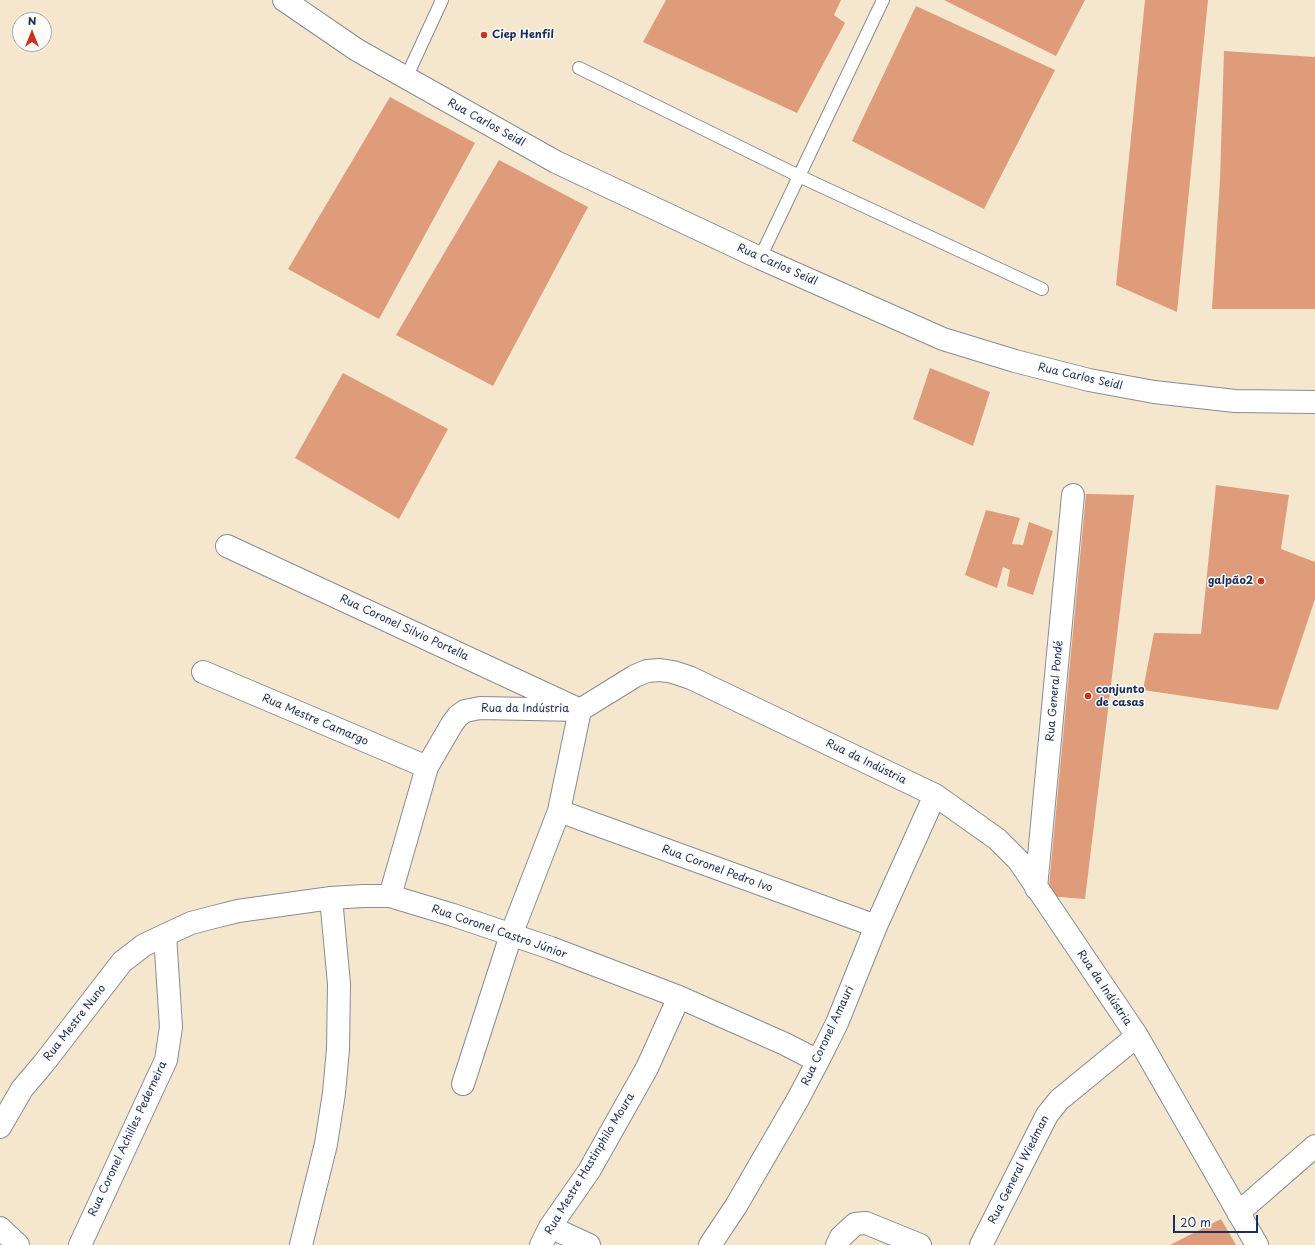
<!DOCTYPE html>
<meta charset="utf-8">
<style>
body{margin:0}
#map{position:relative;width:1315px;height:1245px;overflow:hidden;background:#f4e7ce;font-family:"Playpen Sans",sans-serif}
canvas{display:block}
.north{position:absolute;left:12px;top:12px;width:40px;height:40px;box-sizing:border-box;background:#fdfcf7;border:1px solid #a3aaba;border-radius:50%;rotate:0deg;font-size:11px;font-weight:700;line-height:16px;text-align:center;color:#1b2f5e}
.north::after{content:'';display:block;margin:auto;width:14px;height:18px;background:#c8321e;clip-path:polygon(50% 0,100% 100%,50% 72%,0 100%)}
.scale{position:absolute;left:1173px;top:1215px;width:85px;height:18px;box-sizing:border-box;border:2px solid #1b2f5e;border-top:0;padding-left:5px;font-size:12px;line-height:14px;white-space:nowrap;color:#1b2f5e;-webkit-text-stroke:3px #fdfcf7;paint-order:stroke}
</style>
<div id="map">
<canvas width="1315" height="1245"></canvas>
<div class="north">N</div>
<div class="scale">20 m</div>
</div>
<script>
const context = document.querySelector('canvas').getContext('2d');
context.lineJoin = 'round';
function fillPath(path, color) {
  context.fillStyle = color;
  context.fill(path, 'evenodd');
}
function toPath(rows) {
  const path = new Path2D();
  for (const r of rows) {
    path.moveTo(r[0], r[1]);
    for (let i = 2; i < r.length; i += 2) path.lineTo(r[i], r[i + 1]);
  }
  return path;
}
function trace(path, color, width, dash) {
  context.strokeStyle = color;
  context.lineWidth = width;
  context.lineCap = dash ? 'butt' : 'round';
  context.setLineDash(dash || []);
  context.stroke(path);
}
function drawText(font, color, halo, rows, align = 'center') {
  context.font = font + ' "Playpen Sans",sans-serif';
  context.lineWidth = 3;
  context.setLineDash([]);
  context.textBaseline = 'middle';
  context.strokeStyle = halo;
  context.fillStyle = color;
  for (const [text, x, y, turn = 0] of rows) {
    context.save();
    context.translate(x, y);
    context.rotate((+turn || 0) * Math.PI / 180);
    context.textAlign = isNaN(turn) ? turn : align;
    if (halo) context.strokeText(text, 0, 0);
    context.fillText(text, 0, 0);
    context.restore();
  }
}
const building = toPath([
 [666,0,841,0,834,15,845,23,797,113,643,42],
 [944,0,1085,0,1056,56],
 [1145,0,1208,0,1177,312,1116,285],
 [916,6,1055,70,984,209,852,141],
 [1224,51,1315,57,1315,309,1212,309,1220,180],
 [390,97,475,143,379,319,288,269],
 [499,160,588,207,493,386,396,335],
 [930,368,990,392,973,446,913,419],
 [343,373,448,429,399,519,295,458],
 [1216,485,1289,495,1281,549,1315,562,1315,599,1278,710,1143,690,1154,633,1201,634],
 [1086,494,1134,495,1085,899,1048,896],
 [986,510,1020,518,1012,544,1023,545,1029,522,1053,531,1033,595,1007,586,1010,570,1003,567,997,588,965,575],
 [1221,1219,1236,1245,1170,1245]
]);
const service = toPath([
 [579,68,799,176,1042,289],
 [406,78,442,0],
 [760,258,883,0]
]);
const minor = toPath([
 [227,546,580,710,559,811,511,935,463,1084],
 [203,672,427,767],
 [559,811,876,926],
 [1036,888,1073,495],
 [390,896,427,767,452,724,458,716,465,711,480,708,580,710,635,676,647,671,660,670,673,672,691,678,935,795,997,839,1019,861,1137,1036,1257,1245],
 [0,1127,22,1089,44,1063,122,962,144,945,191,923,214,917,238,911,331,898,363,896,390,896,453,915,551,948,679,997,785,1044,818,1061],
 [1238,1213,1315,1146],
 [550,1227,589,1245],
 [0,1228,18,1245],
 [80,1245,166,1060,171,1027,165,935],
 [301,1245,326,1144,334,1093,338,1049,339,984,331,898],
 [541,1245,550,1227,589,1171,647,1068,679,997],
 [710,1245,736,1206,798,1099,818,1061,837,1023,876,926,935,795],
 [837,1245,841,1237,855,1224,866,1223,920,1245],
 [981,1245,1047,1115,1059,1100,1137,1036]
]);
const tertiary = toPath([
 [284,0,357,50,556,162,760,258,943,339,1015,361,1089,380,1154,392,1235,401,1315,402]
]);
const markers = [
 [484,35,4,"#c8321e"],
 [1261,581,4,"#c8321e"],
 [1088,696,4,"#c8321e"]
];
const poiNames = [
 ["Ciep Henfil",492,35],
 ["galpão2",1253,581,"right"],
 ["conjunto",1096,690],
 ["de casas",1096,703]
];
const streetNames = [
 ["Rua Carlos Seidl",486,123,29],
 ["Rua Carlos Seidl",777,265,24],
 ["Rua Carlos Seidl",1080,377,13],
 ["Rua Coronel Silvio Portella",404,628,25],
 ["Rua General Pondé",1055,691,-85],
 ["Rua da Indústria",525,709],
 ["Rua Mestre Camargo",315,720,23],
 ["Rua da Indústria",866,762,26],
 ["Rua Coronel Pedro Ivo",717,869,20],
 ["Rua Coronel Castro Júnior",499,932,19],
 ["Rua da Indústria",1104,988,56],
 ["Rua Mestre Nuno",75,1023,-52],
 ["Rua Coronel Amauri",828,1036,-65],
 ["Rua Coronel Achilles Pederneira",128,1139,-65],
 ["Rua Mestre Hastinphilo Moura",590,1164,-59],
 ["Rua General Wiedman",1019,1170,-63]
];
fillPath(building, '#de9c7a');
trace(service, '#888b96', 14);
trace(minor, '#888b96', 24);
trace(tertiary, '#888b96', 24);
trace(service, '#fff', 12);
trace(minor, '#fff', 22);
trace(tertiary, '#fff', 22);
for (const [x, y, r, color] of markers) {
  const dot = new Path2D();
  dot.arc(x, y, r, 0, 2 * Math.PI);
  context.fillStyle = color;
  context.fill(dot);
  trace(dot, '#fdfcf7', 1.5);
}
drawText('bold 11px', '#1b2f5e', '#fdfcf7', poiNames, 'left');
drawText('11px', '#1b2f5e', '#fdfcf7', streetNames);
</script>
